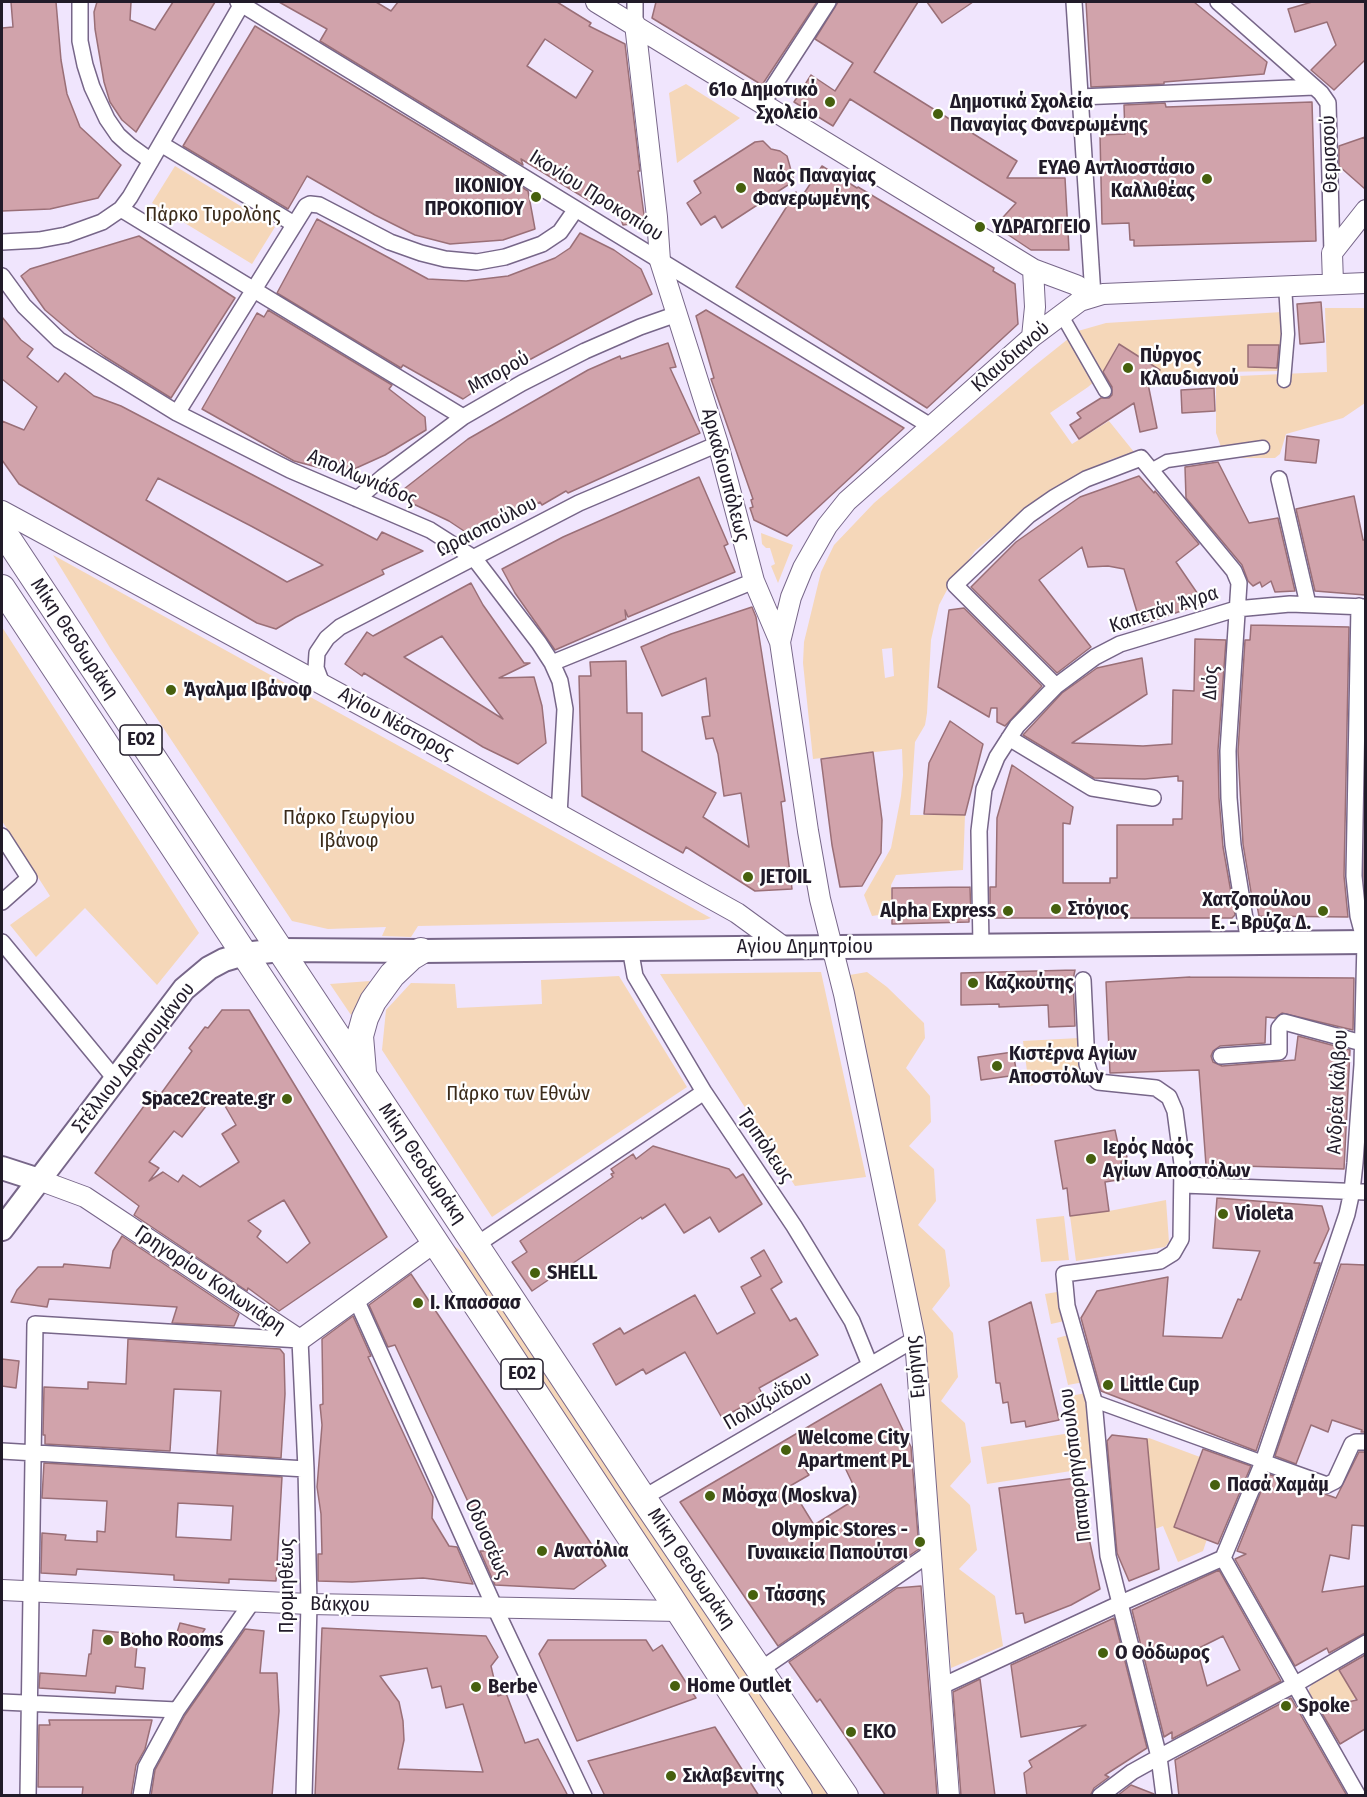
<!DOCTYPE html>
<meta charset="utf-8">
<style>
body{margin:0}
#map{position:relative;width:1367px;height:1797px;overflow:hidden;background:#f0e5fd;font-family:"Fira Sans Condensed",sans-serif}
canvas{display:block}
.frame{position:absolute;inset:0;border:3px solid #211b29;pointer-events:none}
</style>
<div id="map">
<canvas width="1367" height="1797"></canvas>
<div class="frame"></div>
</div>
<script>
const context = document.querySelector('canvas').getContext('2d');
context.lineJoin = 'round';
function fillPath(path, color) {
  context.fillStyle = color;
  context.fill(path, 'evenodd');
}
function toPath(rows) {
  const path = new Path2D();
  for (const r of rows) {
    path.moveTo(r[0], r[1]);
    for (let i = 2; i < r.length; i += 2) path.lineTo(r[i], r[i + 1]);
  }
  return path;
}
function trace(path, color, width, dash) {
  context.strokeStyle = color;
  context.lineWidth = width;
  context.lineCap = dash ? 'butt' : 'round';
  context.setLineDash(dash || []);
  context.stroke(path);
}
function drawText(font, color, halo, rows, align = 'center') {
  context.font = font + ' "Fira Sans Condensed",sans-serif';
  context.lineWidth = 4.5;
  context.setLineDash([]);
  context.textBaseline = 'middle';
  context.strokeStyle = halo;
  context.fillStyle = color;
  for (const [text, x, y, turn = 0] of rows) {
    context.save();
    context.translate(x, y);
    context.rotate((+turn || 0) * Math.PI / 180);
    context.textAlign = isNaN(turn) ? turn : align;
    if (halo) context.strokeText(text, 0, 0);
    context.fillText(text, 0, 0);
    context.restore();
  }
}
const green = toPath([
 [686,84,740,118,677,163,669,93],
 [175,166,275,227,252,264,152,203],
 [1325,308,1365,308,1365,403,1343,418,1286,434,1280,454,1275,458,1225,458,1216,433,1216,377,1327,372],
 [1282,312,1281,371,1218,372,1156,378,1149,363,1118,344,1101,376,1088,387,1050,413,1072,444,1109,421,1134,452,1112,459,1079,474,1033,502,975,551,948,588,939,605,931,640,927,713,925,725,915,742,910,815,965,815,963,870,896,875,891,885,892,913,872,916,864,895,891,848,901,796,903,775,902,749,813,759,803,663,804,642,821,572,834,545,874,503,1033,367,1078,331,1106,323],
 [892,648,894,676,885,678,882,649],
 [761,533,793,545,778,583,771,566,775,564,770,548,766,548,762,544],
 [53,555,709,917,711,918,704,920,418,926,411,937,382,936,386,927,328,929,292,921,110,648],
 [2,627,199,933,157,985,85,908,36,957,10,925,50,896,2,821],
 [821,972,866,1177,795,1186,660,974],
 [867,972,887,987,924,1023,925,1038,906,1068,930,1096,931,1122,909,1146,934,1169,936,1201,918,1225,945,1250,950,1286,932,1309,953,1333,958,1377,941,1401,965,1423,971,1462,950,1486,970,1505,977,1550,959,1569,995,1596,1003,1646,951,1668,933,1488,844,976],
 [619,976,687,1087,492,1217,382,1050,386,1010,411,983,455,984,457,1008,542,1004,541,980],
 [370,981,351,1015,330,984],
 [1079,1038,1084,1075,1029,1086,1023,1041],
 [1166,1200,1169,1242,1165,1247,1076,1261,1070,1216,1109,1211],
 [1064,1216,1069,1260,1041,1262,1036,1219],
 [443,1238,465,1254,683,1582,831,1795,814,1795,679,1588],
 [1063,1291,1069,1320,1051,1324,1045,1294],
 [1072,1334,1084,1382,1068,1385,1057,1338],
 [1086,1393,1094,1468,1085,1469,1082,1458,1084,1469,987,1484,981,1447,1077,1432,1070,1396],
 [1149,1438,1200,1457,1198,1461,1207,1539,1203,1551,1178,1562,1163,1526,1155,1529,1147,1439],
 [1338,1669,1356,1698,1350,1701,1317,1708,1309,1695,1309,1689,1312,1684]
]);
const building = toPath([
 [11,2,56,2,61,60,67,94,80,127,121,165,98,198,50,209,2,211,2,28,13,27,11,2],
 [97,2,131,2,130,20,155,30,173,2,215,2,136,132,122,120,110,102,104,82,95,29,94,12,97,2],
 [279,2,376,2,391,11,398,2,557,2,591,23,589,26,625,44,640,171,638,171,645,222,623,225,614,200,593,203,521,159,523,165,320,41,327,29,279,2],
 [545,39,593,71,576,98,527,66,545,39],
 [656,2,817,2,762,85,652,18,656,2],
 [838,2,918,2,874,72,1017,161,1007,178,1065,178,1069,250,1031,250,995,226,1016,203,850,99,833,126,794,102,811,75,835,91,853,63,815,39,838,2],
 [927,2,973,2,942,23,927,2],
 [1086,2,1194,2,1267,62,1264,74,1164,82,1164,84,1091,87,1086,2],
 [1312,2,1365,2,1365,60,1334,90,1311,70,1336,45,1327,22,1295,32,1288,9,1312,2],
 [255,26,528,191,535,229,503,240,450,244,415,235,375,215,307,176,288,209,183,146,255,26],
 [1312,102,1316,241,1134,246,1134,240,1130,240,1129,223,1102,224,1100,135,1125,134,1124,105,1165,103,1166,107,1312,102],
 [1365,137,1365,189,1339,166,1339,146,1365,137],
 [763,141,771,149,780,151,787,156,794,181,722,228,715,216,701,225,687,203,701,193,694,181,755,142,763,141],
 [822,166,857,188,858,187,994,268,993,271,1015,284,1018,324,927,408,736,287,796,192,799,201,822,166],
 [317,219,428,279,466,281,508,276,555,258,570,248,580,233,614,250,641,269,652,294,490,381,463,399,403,365,401,368,277,293,317,219],
 [139,236,235,298,171,398,104,356,77,337,45,310,21,276,30,269,139,236],
 [1321,302,1324,342,1300,344,1297,304,1321,302],
 [268,310,392,385,389,389,425,417,426,430,385,455,343,474,294,461,202,409,257,313,264,317,268,310],
 [706,310,904,428,787,536,754,520,750,508,753,507,751,500,753,499,711,379,714,378,696,316,706,310],
 [2,317,21,340,33,349,27,357,58,382,65,373,94,396,121,406,377,540,382,532,423,551,382,570,384,574,296,617,276,629,257,623,19,484,2,460,2,421,24,430,37,407,2,379,2,317],
 [158,478,251,526,323,565,287,582,146,500,158,478],
 [668,343,676,367,670,368,700,433,568,493,566,491,542,505,540,502,473,537,449,521,405,500,404,489,468,439,588,370,620,356,621,359,668,343],
 [1119,344,1160,370,1146,374,1157,428,1140,432,1134,403,1079,439,1070,425,1081,418,1077,413,1101,398,1109,398,1112,395,1112,387,1103,372,1119,344],
 [1248,345,1279,345,1277,368,1248,367,1248,345],
 [1214,388,1215,411,1182,413,1181,390,1214,388],
 [1287,436,1319,440,1316,463,1285,460,1287,436],
 [1218,462,1249,523,1278,518,1295,591,1275,592,1271,581,1262,587,1260,582,1253,586,1248,581,1242,565,1186,498,1185,467,1218,462],
 [1139,476,1154,493,1155,491,1199,544,1176,562,1204,603,1141,625,1124,569,1108,566,1088,567,1082,547,1039,580,1091,647,1057,673,971,587,1016,542,1080,497,1139,476],
 [699,477,728,544,724,546,735,572,628,617,625,610,626,619,555,650,515,593,502,569,563,537,699,477],
 [1354,496,1363,540,1365,540,1365,595,1315,591,1296,509,1354,496],
 [471,583,483,605,524,663,530,663,499,678,534,677,542,706,546,743,518,764,483,747,364,673,362,676,345,664,367,632,373,636,471,583],
 [442,636,473,679,503,719,404,657,442,636],
 [752,607,756,617,785,801,781,802,792,889,755,891,686,847,683,853,582,796,579,676,591,676,590,662,626,661,627,713,642,713,642,751,716,793,703,817,749,847,741,793,724,796,718,754,713,738,706,739,702,717,710,716,706,678,662,696,641,647,671,634,752,607],
 [964,608,1042,686,1005,726,997,722,997,708,991,708,989,717,938,687,949,610,964,608],
 [1251,625,1349,627,1344,876,1348,917,1259,916,1255,895,1252,898,1243,844,1238,751,1245,640,1250,640,1251,625],
 [1195,639,1226,640,1218,750,1219,798,1223,847,1235,915,1232,918,990,918,990,887,996,887,997,818,1012,765,1073,807,1070,824,1063,823,1063,883,1110,883,1110,878,1117,878,1117,825,1173,825,1173,819,1182,819,1183,781,1178,781,1178,776,1145,779,1094,778,1023,735,1062,693,1097,668,1142,658,1147,694,1072,743,1143,746,1172,744,1173,690,1194,691,1195,639],
 [950,721,983,744,965,815,924,814,929,763,950,721],
 [873,752,882,820,881,853,862,886,840,887,832,845,821,759,873,752],
 [1365,782,1365,893,1364,876,1365,782],
 [970,887,971,918,969,918,969,922,892,924,892,888,970,887],
 [1075,970,1073,980,1075,1026,1049,1027,1048,1005,999,1007,999,1004,961,1005,961,973,1075,970],
 [1190,977,1354,978,1353,1030,1282,1013,1275,1018,1266,1017,1265,1043,1220,1046,1213,1051,1211,1056,1213,1062,1222,1066,1295,1060,1298,1036,1350,1050,1344,1169,1206,1165,1199,1070,1110,1073,1106,982,1190,977],
 [222,1010,249,1010,387,1237,279,1311,248,1288,247,1291,134,1215,139,1206,95,1173,155,1091,160,1095,192,1051,189,1048,205,1027,208,1028,222,1010],
 [217,1092,236,1125,222,1134,239,1162,200,1187,183,1175,178,1182,163,1172,149,1181,159,1168,149,1162,174,1131,182,1137,217,1092],
 [284,1200,310,1243,287,1263,257,1237,261,1231,248,1221,284,1200],
 [1013,1052,1017,1075,981,1080,978,1057,1013,1052],
 [1115,1130,1118,1144,1124,1148,1127,1157,1121,1162,1124,1179,1105,1182,1109,1211,1070,1216,1067,1188,1063,1189,1055,1141,1115,1130],
 [653,1146,729,1169,736,1178,743,1174,762,1204,719,1232,710,1217,684,1233,665,1204,642,1219,641,1217,532,1291,512,1262,527,1252,520,1241,613,1177,611,1174,614,1173,611,1169,633,1154,636,1159,653,1146],
 [1217,1198,1322,1206,1329,1229,1314,1263,1320,1263,1256,1451,1101,1391,1081,1318,1097,1291,1168,1277,1163,1336,1222,1338,1238,1299,1241,1300,1260,1251,1213,1248,1217,1198],
 [122,1236,239,1314,234,1326,172,1323,177,1307,49,1299,47,1307,11,1302,17,1290,38,1267,63,1267,64,1264,110,1268,113,1251,122,1236],
 [764,1250,782,1282,771,1289,790,1321,796,1318,818,1355,759,1388,763,1395,722,1418,685,1352,646,1374,643,1369,616,1385,593,1344,620,1328,624,1334,695,1295,717,1334,755,1313,741,1287,761,1276,751,1258,764,1250],
 [1341,1264,1365,1265,1365,1432,1361,1432,1362,1430,1332,1420,1328,1432,1311,1425,1296,1464,1275,1456,1341,1264],
 [411,1274,606,1566,574,1589,495,1585,480,1551,487,1551,486,1548,488,1547,483,1534,395,1345,388,1347,369,1305,411,1274],
 [1031,1302,1059,1420,1026,1427,1025,1421,1011,1423,1008,1402,1003,1403,1000,1383,996,1383,989,1322,1031,1302],
 [353,1316,371,1356,368,1357,433,1497,432,1518,449,1546,457,1547,473,1584,423,1578,352,1582,318,1581,318,1554,322,1554,321,1514,317,1487,322,1425,320,1405,323,1404,322,1339,353,1316],
 [128,1339,280,1349,284,1354,285,1394,281,1458,217,1454,221,1391,174,1389,170,1451,45,1444,45,1435,43,1435,44,1387,88,1389,88,1382,126,1384,128,1339],
 [2,1359,19,1361,16,1388,2,1386,2,1359],
 [881,1384,911,1447,919,1549,778,1646,680,1502,881,1384],
 [839,1455,859,1497,814,1525,790,1486,809,1475,803,1466,839,1455],
 [1112,1435,1147,1439,1159,1569,1129,1581,1117,1553,1107,1441,1112,1435],
 [1203,1449,1251,1466,1218,1544,1174,1527,1203,1449],
 [1359,1452,1365,1452,1365,1526,1352,1525,1349,1559,1330,1555,1322,1592,1365,1586,1365,1633,1329,1653,1327,1648,1295,1666,1235,1559,1246,1554,1237,1551,1268,1474,1336,1498,1359,1452],
 [44,1463,282,1477,276,1581,229,1579,229,1583,174,1580,174,1575,77,1569,76,1575,41,1573,42,1533,66,1535,65,1540,97,1542,97,1531,105,1532,107,1501,42,1498,44,1463],
 [178,1503,233,1506,231,1540,176,1537,178,1503],
 [1076,1478,1100,1589,1071,1605,1025,1623,1023,1613,1016,1614,999,1488,1076,1478],
 [1219,1570,1281,1681,1172,1739,1172,1732,1164,1737,1132,1610,1219,1570],
 [1223,1636,1240,1670,1207,1686,1197,1649,1223,1636],
 [921,1586,937,1796,886,1796,820,1699,817,1702,789,1662,897,1588,921,1586],
 [1114,1618,1147,1748,1105,1775,1109,1777,1094,1788,1090,1796,1027,1796,1024,1773,1032,1767,1029,1761,1086,1725,1021,1737,1011,1665,1114,1618],
 [180,1623,205,1629,193,1647,174,1642,180,1623],
 [322,1628,486,1636,498,1657,491,1666,498,1696,506,1693,525,1743,538,1739,568,1796,315,1796,322,1628],
 [427,1668,432,1688,441,1686,446,1708,463,1704,483,1772,398,1769,404,1740,403,1721,399,1702,380,1676,427,1668],
 [245,1629,264,1631,260,1673,277,1673,279,1711,272,1796,151,1796,155,1770,185,1715,245,1629],
 [93,1630,138,1634,135,1667,145,1668,143,1689,116,1686,115,1693,39,1688,40,1673,86,1676,89,1654,91,1654,93,1630],
 [548,1640,646,1640,653,1651,662,1645,696,1698,577,1741,539,1654,548,1640],
 [1365,1655,1365,1729,1340,1744,1319,1708,1357,1700,1339,1670,1365,1655],
 [980,1679,995,1796,961,1796,953,1692,980,1679],
 [1291,1698,1347,1796,1179,1796,1175,1760,1291,1698],
 [49,1720,152,1720,145,1749,136,1765,131,1796,82,1796,83,1787,38,1787,39,1725,50,1725,49,1720],
 [715,1727,759,1796,605,1796,588,1761,715,1727],
 [1131,1785,1154,1794,1154,1796,1117,1796,1131,1785]
]);
const pedestrian = toPath([
 [1061,314,1105,391],
 [1284,381,1288,334,1285,285],
 [1151,470,1167,461,1263,447],
 [1094,1401,1263,1462]
]);
const minor = toPath([
 [80,2,80,41,85,65,92,87,107,119,118,135,129,145,151,161],
 [238,2,932,427],
 [1074,2,1093,296],
 [1218,2,1321,93,1328,103,1332,253],
 [635,24,635,2],
 [1080,97,1314,87],
 [762,104,828,2],
 [161,144,294,224],
 [121,209,463,417],
 [2,242,39,240,66,235,102,222,121,209,130,197,243,2],
 [2,276,24,306,59,340,177,413,290,470,430,530,474,558,539,643,552,663,560,681,565,709,559,815],
 [177,413,306,206,310,204,319,205,390,242,421,253,445,259,477,262,505,257,542,244,560,232,576,209],
 [1279,479,1308,604],
 [357,499,383,477,463,417,522,383,585,351,640,327,677,314],
 [552,663,754,581],
 [322,684,316,668,317,653,327,638,340,627,579,503,718,444],
 [1056,686,955,585,1029,515,1055,497,1086,479,1141,458,1234,571,1239,583,1228,751,1229,798,1233,845,1249,943],
 [1009,738,1092,788,1153,798],
 [2,836,29,878,2,902],
 [2,942,116,1080],
 [981,946,979,831,984,789,997,757,1017,726,1056,686,1095,657,1120,644,1236,609,1290,604,1366,607],
 [630,948,635,976,704,1092,794,1226,852,1321,870,1365],
 [1083,980,1087,1064,1090,1074,1098,1082,1156,1088,1169,1097,1175,1111,1182,1164,1181,1239,1173,1253,1160,1261,1064,1274,1067,1306,1094,1401,1108,1556,1159,1757,1164,1796],
 [1221,1056,1279,1052,1279,1028,1284,1022,1362,1043],
 [1183,1185,1366,1192],
 [476,1245,704,1092],
 [356,1299,495,1608,584,1796],
 [2,1451,306,1469],
 [1263,1462,1327,1485,1335,1481,1352,1444,1356,1442,1366,1442],
 [643,1498,915,1339],
 [1223,1558,1263,1462,1347,1214,1352,1191,1355,1163,1362,1065,1365,942,1358,916,1354,876,1359,606],
 [1223,1558,1358,1796],
 [760,1670,932,1552],
 [942,1686,1121,1603,1223,1558],
 [2,1702,177,1710],
 [28,1796,35,1324,300,1340,306,1469,309,1604,304,1796],
 [141,1796,146,1767,177,1710,252,1602],
 [1100,1796,1132,1772,1159,1757,1294,1685,1366,1643]
]);
const tertiary = toPath([
 [596,2,1033,269,1076,285,1093,296],
 [635,24,657,217,660,261,718,444,754,581,780,642,808,831,820,899,844,994,915,1339,949,1796],
 [1333,283,1332,253,1366,210],
 [1032,337,1035,307,1033,269],
 [2,511,436,746,737,913,785,948],
 [780,642,791,597,803,568,827,526,847,501,1032,337,1080,301,1103,294,1366,283],
 [39,1180,85,1197,300,1340,435,1242],
 [2,1590,309,1604,679,1611]
]);
const secondary = toPath([
 [2,1168,39,1180],
 [2,1229,184,989,209,968,224,960,244,954,280,950,421,951,1366,942]
]);
const trunk = toPath([
 [2,530,643,1498,845,1796],
 [2,588,668,1594,799,1796],
 [363,1072,360,1036,365,1018,373,1001,392,975,411,957,421,951]
]);
const markers = [
 [830,102,6,"#46600e"],
 [938,114,6,"#46600e"],
 [1207,179,6,"#46600e"],
 [741,188,6,"#46600e"],
 [536,197,6,"#46600e"],
 [980,227,6,"#46600e"],
 [1128,368,6,"#46600e"],
 [171,690,6,"#46600e"],
 [748,877,6,"#46600e"],
 [1056,909,6,"#46600e"],
 [1008,911,6,"#46600e"],
 [1323,911,6,"#46600e"],
 [973,983,6,"#46600e"],
 [997,1066,6,"#46600e"],
 [287,1099,6,"#46600e"],
 [1091,1159,6,"#46600e"],
 [1223,1214,6,"#46600e"],
 [535,1273,6,"#46600e"],
 [418,1303,6,"#46600e"],
 [1108,1385,6,"#46600e"],
 [786,1450,6,"#46600e"],
 [1215,1485,6,"#46600e"],
 [710,1496,6,"#46600e"],
 [920,1542,6,"#46600e"],
 [542,1551,6,"#46600e"],
 [753,1595,6,"#46600e"],
 [108,1640,6,"#46600e"],
 [1103,1653,6,"#46600e"],
 [675,1686,6,"#46600e"],
 [476,1687,6,"#46600e"],
 [1286,1706,6,"#46600e"],
 [851,1732,6,"#46600e"],
 [671,1776,6,"#46600e"]
];
const shields = [
 [141,740,42],
 [522,1374,42]
];
const shieldNames = [
 ["ΕΟ2",141,740],
 ["ΕΟ2",522,1374]
];
const poiNames = [
 ["61ο Δημοτικό",818,90,"right"],
 ["Σχολείο",818,113,"right"],
 ["Δημοτικά Σχολεία",950,102],
 ["Παναγίας Φανερωμένης",950,125],
 ["ΕΥΑΘ Αντλιοστάσιο",1195,168,"right"],
 ["Καλλιθέας",1195,191,"right"],
 ["Ναός Παναγίας",753,176],
 ["Φανερωμένης",753,199],
 ["ΙΚΟΝΙΟΥ",524,186,"right"],
 ["ΠΡΟΚΟΠΙΟΥ",524,209,"right"],
 ["ΥΔΡΑΓΩΓΕΙΟ",992,227],
 ["Πύργος",1140,356],
 ["Κλαυδιανού",1140,379],
 ["Άγαλμα Ιβάνοφ",183,690],
 ["JETOIL",760,877],
 ["Χατζοπούλου",1311,900,"right"],
 ["Ε. - Βρύζα Δ.",1311,923,"right"],
 ["Στόγιος",1068,909],
 ["Alpha Express",996,911,"right"],
 ["Καζκούτης",985,983],
 ["Κιστέρνα Αγίων",1009,1054],
 ["Αποστόλων",1009,1077],
 ["Space2Create.gr",275,1099,"right"],
 ["Ιερός Ναός",1103,1148],
 ["Αγίων Αποστόλων",1103,1171],
 ["Violeta",1235,1214],
 ["SHELL",547,1273],
 ["Ι. Κπασσασ",430,1303],
 ["Little Cup",1120,1385],
 ["Welcome City",798,1438],
 ["Apartment PL",798,1461],
 ["Πασά Χαμάμ",1227,1485],
 ["Μόσχα (Moskva)",722,1496],
 ["Olympic Stores -",908,1530,"right"],
 ["Γυναικεία Παπούτσι",908,1553,"right"],
 ["Ανατόλια",554,1551],
 ["Τάσσης",765,1595],
 ["Boho Rooms",120,1640],
 ["Ο Θόδωρος",1115,1653],
 ["Home Outlet",687,1686],
 ["Berbe",488,1687],
 ["Spoke",1298,1706],
 ["EKO",863,1732],
 ["Σκλαβενίτης",683,1776]
];
const streetNames = [
 ["Θερισσού",1330,154,-92],
 ["Ικονίου Προκοπίου",596,196,32],
 ["Κλαυδιανού",1011,357,-41],
 ["Μπορού",499,373,-29],
 ["Αρκαδιουπόλεως",725,475,75],
 ["Απολλωνιάδος",362,478,23],
 ["Ωραιοπούλου",487,527,-27],
 ["Καπετάν Άγρα",1164,610,-18],
 ["Μίκη Θεοδωράκη",74,639,56],
 ["Διός",1211,683,-87],
 ["Αγίου Νέστορος",396,724,29],
 ["Αγίου Δημητρίου",805,947],
 ["Στέλλιου Δραγουμάνου",134,1058,-52],
 ["Ανδρέα Κάλβου",1338,1092,-87],
 ["Τριπόλεως",765,1146,56],
 ["Μίκη Θεοδωράκη",422,1164,56],
 ["Γρηγορίου Κολωνιάρη",210,1280,34],
 ["Ειρήνης",916,1367,-96],
 ["Πολυζωΐδου",768,1401,-30],
 ["Παπαρρηγόπουλου",1076,1465,-97],
 ["Οδυσσέως",487,1539,66],
 ["Μίκη Θεοδωράκη",691,1569,56],
 ["Προμηθέως",287,1586,-90],
 ["Βάκχου",340,1605,1]
];
const parkNames = [
 ["Πάρκο Τυρολόης",213,215],
 ["Πάρκο Γεωργίου",349,818],
 ["Ιβάνοφ",349,841],
 ["Πάρκο των Εθνών",518,1094]
];
fillPath(green, '#f5d7b9');
fillPath(building, '#d1a3ab');
trace(building, '#9a6f77', 1.5);
trace(pedestrian, '#776689', 15);
trace(minor, '#776689', 18);
trace(tertiary, '#776689', 22);
trace(secondary, '#776689', 26);
trace(trunk, '#776689', 28);
trace(pedestrian, '#fff', 12);
trace(minor, '#fff', 15);
trace(tertiary, '#fff', 20);
trace(secondary, '#fff', 22);
trace(trunk, '#fff', 26);
for (const [x, y, r, color] of markers) {
  const dot = new Path2D();
  dot.arc(x, y, r, 0, 2 * Math.PI);
  context.fillStyle = color;
  context.fill(dot);
  trace(dot, '#fff', 2);
}
for (const [x, y, w] of shields) {
  const box = new Path2D();
  box.roundRect(x - w / 2, y - 15, w, 30, 4.5);
  context.fillStyle = '#fff';
  context.fill(box);
  trace(box, '#211b29', 1.5);
}
drawText('bold 18px', '#211b29', null, shieldNames);
drawText('bold 20px', '#211b29', '#fff', poiNames, 'left');
drawText('20px', '#211b29', '#fff', streetNames);
drawText('20px', '#3b2b1a', '#fff', parkNames);
</script>
